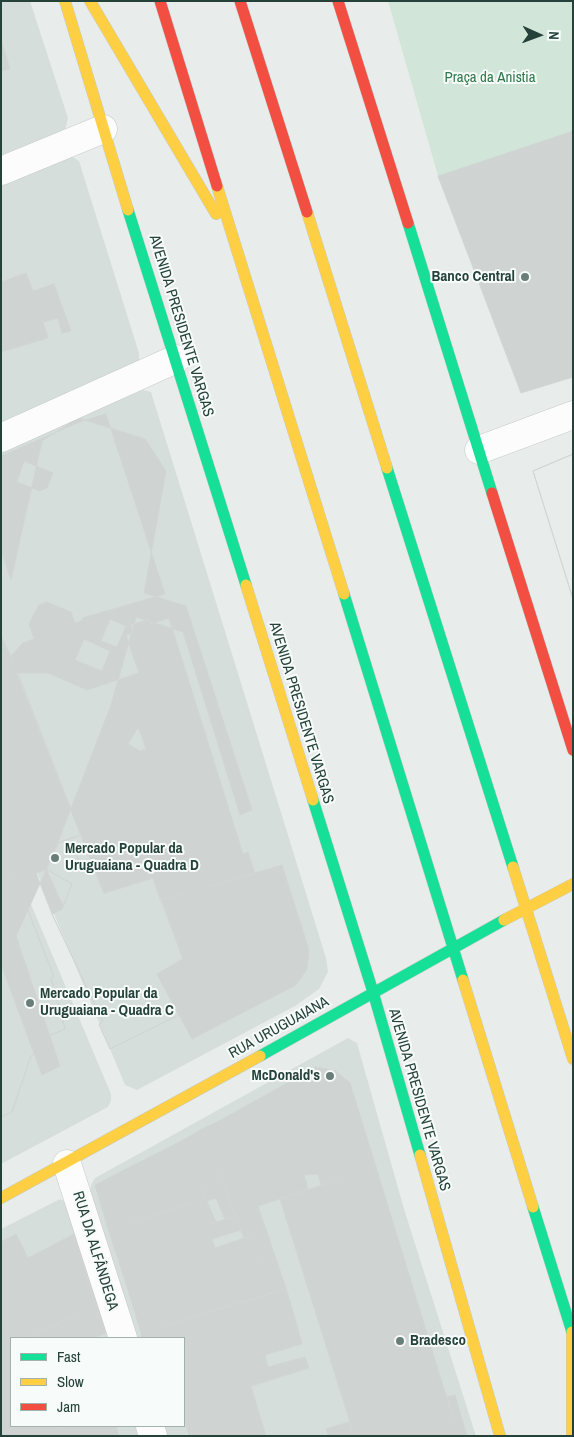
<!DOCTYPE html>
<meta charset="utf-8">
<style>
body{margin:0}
#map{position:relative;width:574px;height:1437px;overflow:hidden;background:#e8edeb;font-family:"Archivo Narrow",sans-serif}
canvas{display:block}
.frame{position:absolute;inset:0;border:2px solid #24423a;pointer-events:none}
.legend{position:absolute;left:10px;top:1337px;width:175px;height:90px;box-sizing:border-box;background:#f7fbf9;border:1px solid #a3b1ad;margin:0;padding:6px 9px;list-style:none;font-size:15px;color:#24423a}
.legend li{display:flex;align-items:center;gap:10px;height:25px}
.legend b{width:25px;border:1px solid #a3b1ad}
.north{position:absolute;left:514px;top:10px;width:50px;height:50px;-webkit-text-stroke:4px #f7fbf9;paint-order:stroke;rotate:92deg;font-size:14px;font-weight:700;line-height:20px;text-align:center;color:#24423a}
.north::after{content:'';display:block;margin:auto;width:18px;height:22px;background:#24423a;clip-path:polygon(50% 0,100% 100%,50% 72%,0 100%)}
</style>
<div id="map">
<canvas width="574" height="1437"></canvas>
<div class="frame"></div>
<ul class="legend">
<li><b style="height:6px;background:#16e098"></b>Fast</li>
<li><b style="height:6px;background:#ffcf43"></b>Slow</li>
<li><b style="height:6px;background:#f24e42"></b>Jam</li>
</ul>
<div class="north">N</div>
</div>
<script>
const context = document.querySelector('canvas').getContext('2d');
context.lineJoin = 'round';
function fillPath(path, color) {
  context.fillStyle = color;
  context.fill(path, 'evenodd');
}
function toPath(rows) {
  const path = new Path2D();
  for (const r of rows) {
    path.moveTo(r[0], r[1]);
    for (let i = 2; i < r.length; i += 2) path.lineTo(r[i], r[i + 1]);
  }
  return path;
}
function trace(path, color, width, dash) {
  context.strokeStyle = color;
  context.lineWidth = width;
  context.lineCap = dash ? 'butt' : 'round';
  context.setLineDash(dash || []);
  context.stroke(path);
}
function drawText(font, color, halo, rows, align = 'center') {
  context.font = font + ' "Archivo Narrow",sans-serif';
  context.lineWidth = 4;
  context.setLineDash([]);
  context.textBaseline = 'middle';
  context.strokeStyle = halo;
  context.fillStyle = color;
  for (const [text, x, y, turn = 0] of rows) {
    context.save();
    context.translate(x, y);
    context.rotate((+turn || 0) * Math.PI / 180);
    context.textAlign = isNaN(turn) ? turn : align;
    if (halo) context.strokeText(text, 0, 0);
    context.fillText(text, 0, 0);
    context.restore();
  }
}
const built = toPath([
 [1,1,30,1,68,118,65,130,1,159],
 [71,156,79,161,139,353,139,363,1,432,1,181],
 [143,390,151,392,326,958,328,972,319,989,295,1006,137,1090,125,1085,1,786,1,451],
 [1,833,111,1094,111,1101,108,1107,1,1164],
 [348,1038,357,1043,404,1209,476,1436,164,1436,161,1426,184,1426,184,1338,134,1338,90,1194,91,1185,95,1178],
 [60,1199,66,1202,113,1338,11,1338,11,1426,140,1426,144,1436,1,1436,1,1229]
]);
const green = toPath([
 [388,1,573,1,573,131,438,176]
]);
const building = toPath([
 [1,39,10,69,1,71,1,39],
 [573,131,573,377,521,393,438,176,573,131],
 [26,273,33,291,1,301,1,282,26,273],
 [54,284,71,331,62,333,58,318,43,322,33,291,54,284],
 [33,291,48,338,1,352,1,301,33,291],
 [106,414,165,594,82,618,83,620,75,623,71,612,47,602,39,605,29,623,34,639,23,643,10,657,1,636,1,456,82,421,106,414],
 [24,461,53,473,47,488,40,491,17,482,24,461],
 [78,418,145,439,166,471,144,593,186,606,252,810,240,815,183,632,136,617,111,705,53,855,16,936,60,1066,42,1075,1,964,1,550,11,580,42,441,78,418],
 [573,454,573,599,533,471,573,454],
 [573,454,573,599,533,471,573,454],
 [169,618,243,854,248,852,255,874,160,900,153,878,104,893,16,673,48,673,87,690,139,673,126,635,132,633,131,625,149,619,151,624,169,618],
 [137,729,139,729,146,749,140,751,128,744,137,729],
 [110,619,126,626,117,647,101,641,110,619],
 [1,636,13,661,1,666,1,636],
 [1,636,13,661,1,666,1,636],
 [84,639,110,651,102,671,75,660,84,639],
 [16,669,81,835,65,840,80,848,76,855,81,865,91,861,104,893,153,878,183,959,157,974,179,1015,110,1049,99,1024,103,1022,52,914,62,909,72,884,46,869,38,872,1,779,1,676,16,669],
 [16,669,81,835,58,843,46,870,38,872,1,779,1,676,16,669],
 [65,840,80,848,76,855,81,865,91,861,104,893,153,878,183,959,157,974,179,1015,110,1049,99,1024,103,1022,52,914,62,909,72,884,46,869,58,843,65,840],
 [282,865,309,950,307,969,296,985,192,1039,157,974,183,959,162,900,282,865],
 [46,869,63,906,62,909,52,914,36,873,46,869],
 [13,872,54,977,51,978,65,1029,44,1038,47,1046,31,1056,12,1112,1,1117,1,877,13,872],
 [13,872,54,977,51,978,65,1029,44,1038,47,1046,31,1056,12,1112,1,1117,1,877,13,872],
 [316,1067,336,1071,350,1083,376,1167,321,1185,318,1174,304,1175,308,1189,253,1208,219,1121,316,1067],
 [219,1121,253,1208,258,1206,286,1288,273,1293,254,1235,244,1238,202,1129,219,1121],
 [202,1129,236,1216,225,1220,216,1198,207,1201,183,1140,202,1129],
 [183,1140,206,1199,162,1212,142,1161,183,1140],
 [142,1161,162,1212,143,1218,124,1170,142,1161],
 [376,1167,444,1389,349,1419,280,1199,376,1167],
 [124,1170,143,1218,108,1229,95,1185,124,1170],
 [206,1199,216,1222,116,1253,108,1229,206,1199],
 [236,1216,241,1230,212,1239,215,1248,124,1278,116,1253,236,1216],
 [16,1234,28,1258,74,1234,97,1306,25,1338,11,1338,1,1318,1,1242,16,1234],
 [254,1235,262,1259,132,1303,124,1278,254,1235],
 [262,1259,273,1293,141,1333,132,1303,262,1259],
 [286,1288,298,1329,184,1365,184,1338,142,1338,141,1333,286,1288],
 [97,1306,106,1333,93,1338,59,1338,53,1326,97,1306],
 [1,1318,11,1338,11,1369,1,1374,1,1318],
 [53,1326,59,1338,25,1338,53,1326],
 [298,1329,302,1344,265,1355,268,1367,305,1357,309,1368,184,1407,184,1365,298,1329],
 [11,1369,11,1426,67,1426,43,1436,1,1436,1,1374,11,1369],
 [251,1386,266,1436,189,1436,184,1419,184,1407,251,1386],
 [444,1389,459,1436,354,1436,349,1419,444,1389],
 [455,1395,467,1436,459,1436,447,1397,455,1395],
 [349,1422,354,1436,328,1436,326,1429,349,1422],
 [67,1426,116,1426,119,1436,43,1436,67,1426]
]);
const street = toPath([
 [1,171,103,129],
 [1,438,176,359],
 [479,450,573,415],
 [67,1164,123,1338],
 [150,1426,153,1436]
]);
const fast = toPath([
 [128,210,246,585],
 [408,223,492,493],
 [387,468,513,867],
 [344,594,463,980],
 [313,800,373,992,420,1155],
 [260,1056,504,920],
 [533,1207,573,1335]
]);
const slow = toPath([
 [65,1,128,210],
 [90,1,216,214],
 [217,186,344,594],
 [307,212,387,468],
 [246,585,313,800],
 [513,867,573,1059],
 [504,920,573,884],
 [463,980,533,1207],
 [420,1155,500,1436],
 [1,1198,260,1056],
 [572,1332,572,1436]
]);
const jam = toPath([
 [160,1,217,186],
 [240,1,307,212],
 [338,1,408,223],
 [492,493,573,750]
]);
const markers = [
 [525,277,5,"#697e78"],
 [55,858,5,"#697e78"],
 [30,1003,5,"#697e78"],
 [330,1076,5,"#697e78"],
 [400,1341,5,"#697e78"]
];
const parkNames = [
 ["Praça da Anistia",490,78]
];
const poiNames = [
 ["Banco Central",515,277,"right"],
 ["Mercado Popular da",65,849],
 ["Uruguaiana - Quadra D",65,866],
 ["Mercado Popular da",40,994],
 ["Uruguaiana - Quadra C",40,1011],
 ["McDonald's",320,1076,"right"],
 ["Bradesco",410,1341]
];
const streetNames = [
 ["AVENIDA PRESIDENTE VARGAS",181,326,73],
 ["AVENIDA PRESIDENTE VARGAS",301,713,73],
 ["RUA URUGUAIANA",279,1028,-29],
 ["AVENIDA PRESIDENTE VARGAS",419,1100,74],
 ["RUA DA ALFÂNDEGA",95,1251,73]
];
fillPath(built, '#d6dedb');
fillPath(green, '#d1e6d8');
fillPath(building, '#cfd4d2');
trace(building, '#d1d6d4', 1);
trace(street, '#c5cac8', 29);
trace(fast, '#c3cbc8', 12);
trace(slow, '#c3cbc8', 12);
trace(jam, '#c3cbc8', 12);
trace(street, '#fcfcfc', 28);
trace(fast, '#16e098', 11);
trace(slow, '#ffcf43', 11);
trace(jam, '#f24e42', 11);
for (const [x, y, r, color] of markers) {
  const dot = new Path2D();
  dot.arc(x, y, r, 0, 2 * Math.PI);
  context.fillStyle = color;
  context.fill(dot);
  trace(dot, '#f7fbf9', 2);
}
drawText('15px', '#2d7a4b', '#f7fbf9', parkNames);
drawText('bold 15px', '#24423a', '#f7fbf9', poiNames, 'left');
drawText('15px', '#24423a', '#f7fbf9', streetNames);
</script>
